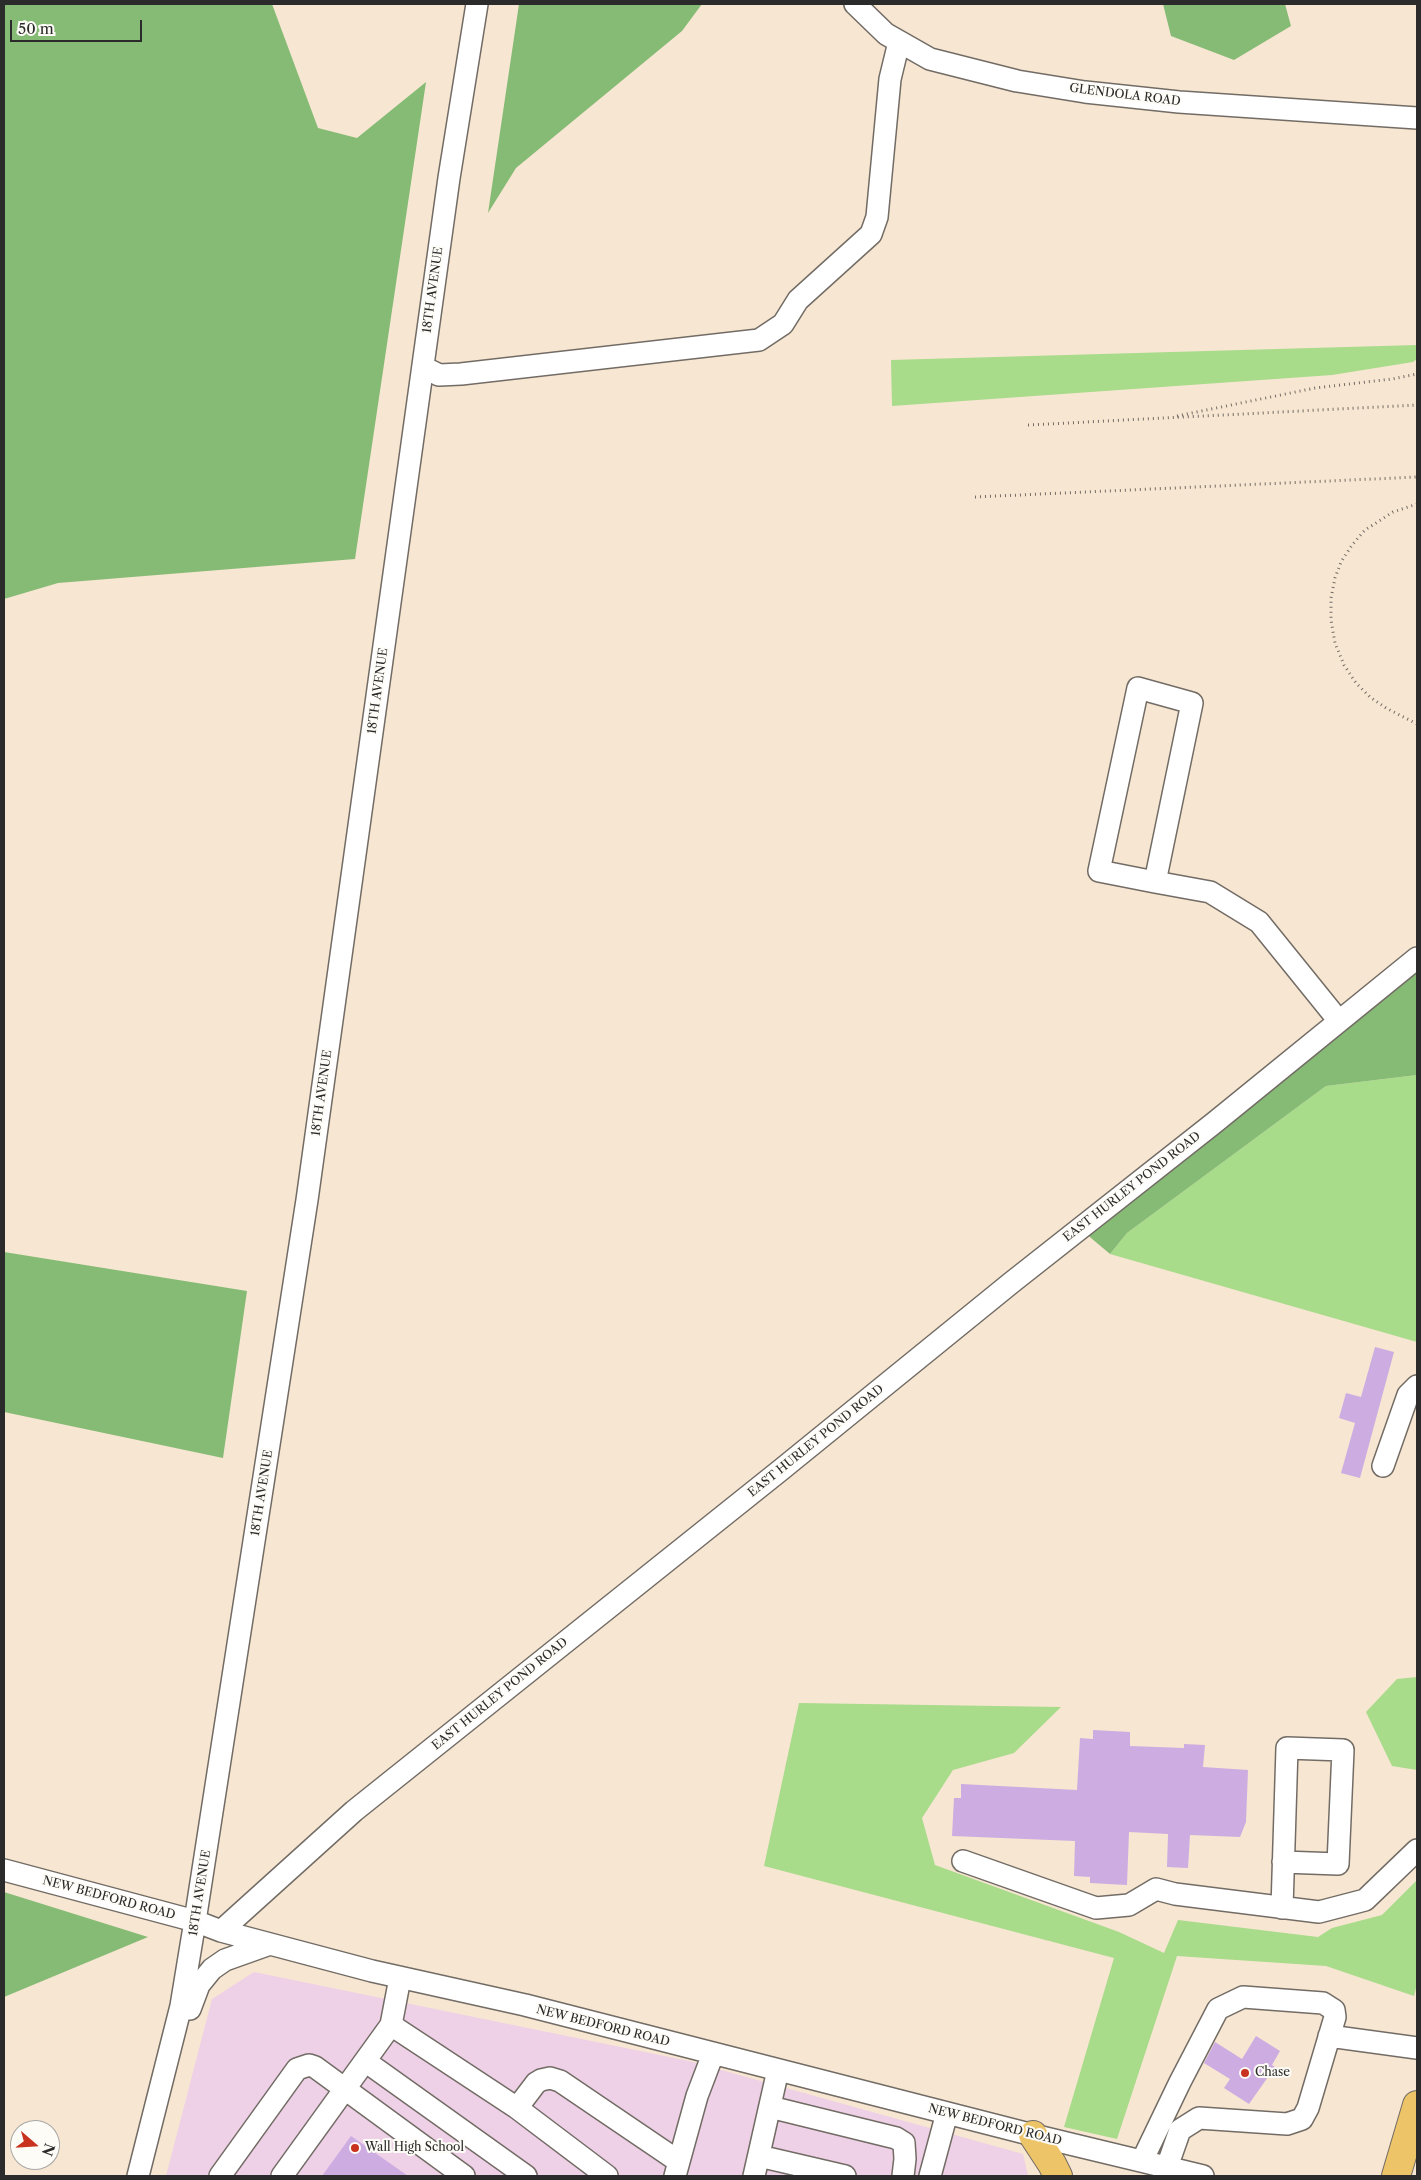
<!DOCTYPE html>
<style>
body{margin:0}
#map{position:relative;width:1421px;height:2180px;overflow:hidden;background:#f7e6d2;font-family:"Libre Caslon Text",serif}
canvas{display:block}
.frame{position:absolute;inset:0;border:5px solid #2b2b2b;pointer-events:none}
.north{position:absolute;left:10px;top:2120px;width:50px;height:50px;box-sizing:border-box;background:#fdfcf7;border:1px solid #a9a8a5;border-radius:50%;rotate:109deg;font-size:14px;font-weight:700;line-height:20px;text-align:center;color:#2b2b2b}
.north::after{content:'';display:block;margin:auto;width:18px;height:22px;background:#c8321e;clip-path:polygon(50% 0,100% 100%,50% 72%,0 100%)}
.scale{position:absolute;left:10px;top:20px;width:132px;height:22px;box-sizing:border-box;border:2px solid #2b2b2b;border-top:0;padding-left:6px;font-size:15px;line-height:18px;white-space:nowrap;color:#2b2b2b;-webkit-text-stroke:4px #fdfcf7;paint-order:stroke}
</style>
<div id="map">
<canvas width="1421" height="2180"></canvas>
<div class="frame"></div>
<div class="north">N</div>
<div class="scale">50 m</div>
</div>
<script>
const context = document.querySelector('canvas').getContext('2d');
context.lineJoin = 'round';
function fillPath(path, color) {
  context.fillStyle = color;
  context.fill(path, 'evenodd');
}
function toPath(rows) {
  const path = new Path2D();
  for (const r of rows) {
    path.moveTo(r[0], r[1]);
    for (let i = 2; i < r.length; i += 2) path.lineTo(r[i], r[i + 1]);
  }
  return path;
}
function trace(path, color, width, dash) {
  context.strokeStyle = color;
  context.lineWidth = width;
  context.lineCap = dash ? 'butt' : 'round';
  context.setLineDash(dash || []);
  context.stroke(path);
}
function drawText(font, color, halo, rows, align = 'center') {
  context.font = font + ' "Libre Caslon Text",serif';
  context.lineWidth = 4;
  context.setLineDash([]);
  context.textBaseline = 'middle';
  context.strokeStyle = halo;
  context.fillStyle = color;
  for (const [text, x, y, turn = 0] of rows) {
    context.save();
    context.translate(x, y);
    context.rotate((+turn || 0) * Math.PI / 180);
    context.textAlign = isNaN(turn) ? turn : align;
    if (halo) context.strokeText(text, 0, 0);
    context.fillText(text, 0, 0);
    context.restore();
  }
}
const built = toPath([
 [254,1972,689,2061,1023,2154,1028,2176,166,2176,212,1999]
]);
const green = toPath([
 [1417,345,1417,359,1413,362,1332,375,892,406,891,360],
 [1417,1075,1417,1342,1110,1254,1127,1233,1326,1086],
 [1417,1677,1417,1770,1392,1766,1366,1712,1397,1679],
 [799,1703,1061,1707,1014,1753,953,1770,922,1818,935,1865,1119,1932,1164,1953,1178,1920,1318,1937,1332,1928,1382,1915,1417,1880,1417,1984,1414,1996,1326,1966,1177,1956,1117,2139,1064,2127,1114,1958,764,1866]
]);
const forest = toPath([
 [4,4,272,4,318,128,357,138,426,82,355,559,58,583,4,599],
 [519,4,702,4,682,31,516,168,488,213],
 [1163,4,1285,4,1291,26,1234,60,1171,36],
 [1417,953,1417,1075,1326,1086,1127,1233,1110,1254,1078,1227],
 [4,1252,247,1291,223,1458,4,1412],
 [4,1892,148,1937,4,1997]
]);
const building = toPath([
 [1375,1347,1394,1352,1360,1478,1341,1473,1355,1423,1339,1418,1346,1393,1361,1397],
 [1093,1730,1130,1732,1130,1746,1184,1748,1184,1744,1205,1745,1203,1767,1248,1770,1246,1822,1240,1837,1190,1835,1188,1868,1167,1867,1168,1834,1129,1832,1127,1885,1090,1883,1090,1877,1074,1876,1075,1841,952,1836,954,1798,961,1798,961,1784,1077,1790,1080,1738,1093,1739],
 [1256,2036,1280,2051,1272,2065,1275,2067,1249,2104,1224,2088,1230,2079,1204,2063,1215,2042,1242,2059],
 [351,2136,408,2176,322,2176]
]);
const path = toPath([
 [1177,416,1315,388,1392,379,1417,374],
 [1028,425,1417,405],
 [975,497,1417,477],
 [1417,504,1393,512,1365,530,1352,545,1341,562,1335,578,1331,598,1331,620,1335,643,1344,665,1356,683,1370,697,1386,708,1417,724]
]);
const minor = toPath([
 [855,4,886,34,930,59,1017,81,1085,92,1179,102,1417,118],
 [423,367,439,375,461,374,759,340,783,324,798,300,871,234,877,217,890,79,899,42],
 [1155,882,1192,703,1138,688,1099,871,1155,882,1210,892,1259,922,1339,1021],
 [1383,1466,1408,1395,1417,1386],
 [963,1861,1096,1908,1129,1905,1156,1889,1175,1894,1319,1912,1365,1900,1417,1850],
 [4,1870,195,1921,221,1931,372,1971,525,2005,1033,2135,1203,2176],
 [1282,1908,1287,1748,1343,1750,1338,1864,1283,1862],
 [221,1931,354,1811,782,1469,1011,1283,1214,1123,1417,958],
 [190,2009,199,1985,212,1969,225,1960,270,1944],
 [391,2025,517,2108],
 [1329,2036,1417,2048],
 [365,2061,526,2176],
 [770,2107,896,2138,904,2143,905,2159,903,2176],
 [759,2156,845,2176],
 [1142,2161,1180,2082,1218,2009,1243,1997,1323,2003,1334,2010,1335,2017,1308,2108,1302,2119,1287,2124,1199,2118,1180,2130,1167,2167],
 [138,2176,181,2006,195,1921,307,1200,449,178,477,4],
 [220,2176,297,2069,309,2065,315,2067,464,2176],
 [282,2176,391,2025,400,1978],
 [607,2176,517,2108,536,2083,541,2080,550,2078,560,2081,678,2161],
 [675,2176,697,2096,713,2054],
 [754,2176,778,2070],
 [930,2176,947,2113]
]);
const highway = toPath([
 [1033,2135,1052,2164,1058,2176],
 [1396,2176,1417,2105]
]);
const markers = [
 [1245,2073,5,"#c8321e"],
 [355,2148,5,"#c8321e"]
];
const streetNames = [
 ["GLENDOLA ROAD",1125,95,7],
 ["18TH AVENUE",433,290,-82],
 ["18TH AVENUE",378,691,-82],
 ["18TH AVENUE",322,1093,-82],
 ["EAST HURLEY POND ROAD",1132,1187,-38],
 ["EAST HURLEY POND ROAD",816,1441,-39],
 ["18TH AVENUE",262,1493,-81],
 ["EAST HURLEY POND ROAD",500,1694,-39],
 ["18TH AVENUE",200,1893,-81],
 ["NEW BEDFORD ROAD",109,1898,15],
 ["NEW BEDFORD ROAD",603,2026,14],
 ["NEW BEDFORD ROAD",995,2125,14]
];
const poiNames = [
 ["Chase",1255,2073],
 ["Wall High School",365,2148]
];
fillPath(built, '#eed0e7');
fillPath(green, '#a8db8a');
fillPath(forest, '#86bb76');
fillPath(building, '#cdace2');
trace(minor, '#726c65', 24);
trace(highway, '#726c65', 30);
trace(path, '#726c65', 3, [1, 4]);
trace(minor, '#fff', 21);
trace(highway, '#eec469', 28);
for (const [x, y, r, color] of markers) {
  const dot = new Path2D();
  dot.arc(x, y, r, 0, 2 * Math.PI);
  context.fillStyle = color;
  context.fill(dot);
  trace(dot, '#fdfcf7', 2);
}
drawText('12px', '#2b2b2b', '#fdfcf7', streetNames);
drawText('12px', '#2b2b2b', '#fdfcf7', poiNames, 'left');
</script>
